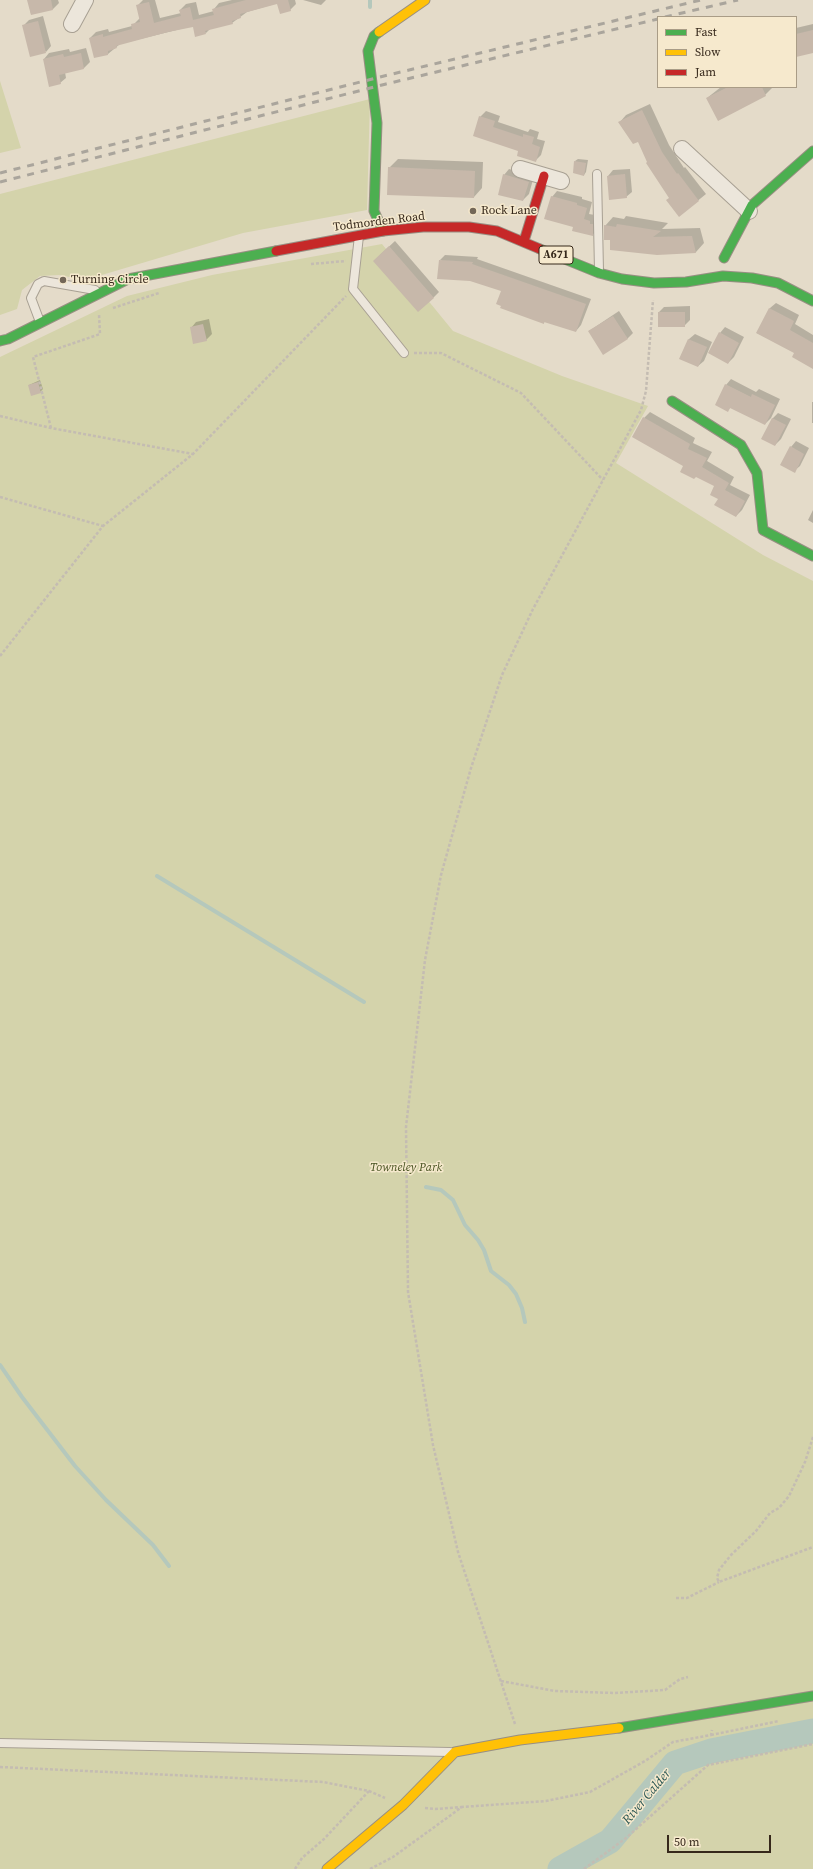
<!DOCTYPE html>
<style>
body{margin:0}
#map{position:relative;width:813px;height:1869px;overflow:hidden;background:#e4dbc9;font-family:"Source Serif 4",serif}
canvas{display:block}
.legend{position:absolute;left:657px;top:16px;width:140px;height:72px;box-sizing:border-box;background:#f6e9cd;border:1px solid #a99c86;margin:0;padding:5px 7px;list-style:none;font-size:12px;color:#36281b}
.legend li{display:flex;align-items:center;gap:8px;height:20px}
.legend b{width:20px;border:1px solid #a99c86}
.scale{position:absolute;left:667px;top:1835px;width:104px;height:18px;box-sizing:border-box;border:2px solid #36281b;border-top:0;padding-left:5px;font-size:12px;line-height:14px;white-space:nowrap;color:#36281b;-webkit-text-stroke:3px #f6e9cd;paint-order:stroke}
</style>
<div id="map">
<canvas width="813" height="1869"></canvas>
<ul class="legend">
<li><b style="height:5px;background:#4caf50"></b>Fast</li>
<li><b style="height:5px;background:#ffc107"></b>Slow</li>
<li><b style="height:5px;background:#c62828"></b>Jam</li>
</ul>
<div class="scale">50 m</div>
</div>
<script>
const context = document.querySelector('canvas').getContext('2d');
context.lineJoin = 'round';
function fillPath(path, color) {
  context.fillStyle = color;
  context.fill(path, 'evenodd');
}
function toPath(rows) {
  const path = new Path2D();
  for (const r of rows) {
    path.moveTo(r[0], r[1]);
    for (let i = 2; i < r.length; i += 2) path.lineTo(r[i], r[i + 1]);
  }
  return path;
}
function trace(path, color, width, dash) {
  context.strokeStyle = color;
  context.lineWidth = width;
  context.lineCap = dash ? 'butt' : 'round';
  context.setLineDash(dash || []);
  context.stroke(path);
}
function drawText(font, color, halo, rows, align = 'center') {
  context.font = font + ' "Source Serif 4",serif';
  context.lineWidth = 3;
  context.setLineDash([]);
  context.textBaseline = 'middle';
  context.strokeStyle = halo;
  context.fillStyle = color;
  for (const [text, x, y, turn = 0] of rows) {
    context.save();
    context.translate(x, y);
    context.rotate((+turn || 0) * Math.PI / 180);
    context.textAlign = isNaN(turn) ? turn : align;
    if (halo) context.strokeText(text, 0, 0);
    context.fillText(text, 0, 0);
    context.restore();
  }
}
const green = toPath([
 [0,81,21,148,0,153],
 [370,99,367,210,243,233,85,280,59,275,40,276,22,290,17,309,0,315,0,194],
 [382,244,453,331,562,376,648,406,616,463,763,555,813,581,813,1869,0,1869,0,357,127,296,212,275]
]);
const shadow = toPath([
 [28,0,58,0,59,3,53,9,31,14],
 [143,0,155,0,160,18,181,13,180,10,186,4,196,2,199,15,214,11,214,9,219,3,232,0,295,0,296,4,290,10,278,3,247,12,232,23,210,29,206,33,193,26,120,44,108,54,90,38,96,32,108,29,109,32,132,26,140,18,137,6],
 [303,0,326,0,321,5],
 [43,16,51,46,46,52,23,26,29,20],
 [813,24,813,52,796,56,796,28],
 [86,48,90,62,84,68,65,72,66,78,60,83,44,59,49,53,69,49,70,52],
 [721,87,773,87,765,95,707,98],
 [650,104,669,145,684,168,685,167,706,194,679,216,638,140,620,122,626,115],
 [486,111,500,116,498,122,528,132,530,129,539,132,537,139,545,141,541,155,535,161,520,151,480,117],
 [398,159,483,162,482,188,474,197,389,168],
 [578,159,588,160,586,172,584,175,575,161],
 [509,169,534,176,529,194,523,200,504,175],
 [630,169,632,192,626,197,608,176,613,170],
 [557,191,582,197,582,199,592,202,589,214,595,215,598,230,592,235,574,226,552,197],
 [626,216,668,223,662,229,700,228,704,243,696,252,657,254,612,239,605,226,613,217,624,219],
 [395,241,439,292,433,298,380,255],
 [445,255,478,257,477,259,591,299,581,325,576,331,545,321,544,323,502,290,440,260],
 [776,303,799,315,795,324,813,335,813,365,796,353,757,333,770,308],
 [690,306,690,320,684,326,659,312,664,307],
 [619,311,633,333,627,339,589,331],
 [209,319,212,334,206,340,191,328,196,322],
 [725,327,744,337,734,357,728,363,720,333],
 [695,334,712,342,704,361,698,366,680,358,689,339],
 [731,379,756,392,759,389,780,399,771,418,765,424,731,407,728,410,726,385],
 [40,380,43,389,40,392,29,385],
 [812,402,813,402,813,423,812,423],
 [650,412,695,438,693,443,712,452,707,461,734,477,730,485,750,495,742,510,736,516,719,499,716,486,685,466,644,418],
 [778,413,791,419,781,439,775,445,772,419],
 [796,441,809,448,800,466,794,471,791,447],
 [813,510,813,523,808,520]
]);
const stream = toPath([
 [370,7,370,0],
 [157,876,364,1002],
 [426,1187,441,1190,453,1200,465,1225,478,1240,484,1250,491,1271,509,1285,516,1294,522,1308,525,1322],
 [0,1365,22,1397,75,1466,106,1500,153,1545,169,1566]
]);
const river = toPath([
 [560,1869,610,1841,675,1763,711,1751,813,1731]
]);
const building = toPath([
 [27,0,51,0,53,10,31,15],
 [246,0,288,0,291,11,280,14,277,4,240,14,241,18,232,21,233,24,205,31,206,34,195,37,193,27,168,32,116,46,117,48,108,51,108,55,94,58,89,38,103,34,103,37,132,29,131,24,140,22,136,5,149,2,154,23,181,16,179,10,190,7,193,20,214,15,212,9],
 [38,21,46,53,30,57,22,25],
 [813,30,813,53,796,57,796,34],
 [81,53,84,69,59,75,61,84,49,87,43,59,63,54,64,57],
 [728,87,762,87,766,96,718,121,706,98],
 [642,110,662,152,677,174,678,173,699,201,679,217,666,200,669,198,646,163,647,162,638,142,633,144,618,122],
 [479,116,495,121,493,127,523,137,523,134,534,137,532,144,540,147,536,162,517,156,518,151,473,136],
 [574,161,586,163,584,176,573,173],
 [388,167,475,171,474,198,387,195],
 [503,174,529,182,523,201,498,195],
 [625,174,627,198,609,200,607,176],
 [551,196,577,203,577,205,587,208,584,219,590,221,590,224,593,224,593,236,572,231,573,227,544,219],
 [617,224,661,231,653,237,692,236,696,253,657,255,610,250,610,240,604,240,604,225,616,227],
 [389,246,434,298,418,312,373,261],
 [439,260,473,262,472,264,586,304,576,332,544,322,544,324,500,308,501,306,496,304,501,291,470,281,437,279],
 [769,308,794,321,790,330,813,343,813,369,792,357,794,353,756,333],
 [658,312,685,312,685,327,658,327],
 [613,316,628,339,603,355,588,331],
 [203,324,207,341,193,344,190,327],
 [719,332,739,343,728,364,708,353],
 [688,339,707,347,698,367,679,359],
 [38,382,41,393,31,396,28,385],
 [725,384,751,397,752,394,775,405,765,425,730,408,728,412,715,405],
 [643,417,690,444,688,449,707,458,702,467,729,483,725,490,745,501,736,517,714,505,718,499,710,495,714,486,696,477,694,479,680,472,683,466,632,437],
 [772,418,786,425,775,446,761,439],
 [790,446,804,454,795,473,780,465]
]);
const path = toPath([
 [311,264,346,261],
 [113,308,159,293],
 [414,353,441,353,521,393,603,480],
 [0,416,51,428,193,454],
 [51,428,33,357,100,334,99,314],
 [0,497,103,526],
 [0,656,103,526,193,454,346,296],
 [813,1437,805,1462,789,1496,779,1508,770,1513,756,1531,731,1555,719,1570,717,1578,719,1582,813,1547],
 [676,1598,687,1598,719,1582],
 [501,1681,555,1691,614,1693,665,1690,680,1679,688,1677],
 [515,1724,458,1552,433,1445,408,1292,406,1127,425,960,441,875,471,768,502,675,533,609,641,410,646,391,653,300],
 [711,1735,779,1721],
 [0,1767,323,1782,369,1791,385,1798],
 [425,1808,435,1809,462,1807],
 [295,1869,302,1858,324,1839,369,1791],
 [370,1869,393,1857,462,1807,546,1801,590,1792,645,1761,673,1742,711,1735,712,1730],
 [584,1869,626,1838,708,1765,813,1744]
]);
const lane = toPath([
 [597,174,599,271],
 [359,236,353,289,404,353],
 [40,322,31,298,38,284,44,281,95,290],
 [0,1743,450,1752]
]);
const street = toPath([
 [72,24,85,0],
 [682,149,749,211],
 [520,169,561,181]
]);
const fast = toPath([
 [379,32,374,36,368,51,377,123,374,211,383,231],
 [540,249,599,273,622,279,654,283,686,282,723,276,752,278,778,283,813,301],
 [724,258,752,205,813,151],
 [0,341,8,339,128,279,276,251],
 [672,401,741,445,757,473,763,530,813,556],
 [619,1728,813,1696]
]);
const slow = toPath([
 [379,32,425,0],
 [327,1869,403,1805,455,1752,520,1740,619,1728]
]);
const jam = toPath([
 [524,241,544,176],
 [276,251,383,231,423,227,469,227,497,231,540,249]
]);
const rail = toPath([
 [665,17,738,0],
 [0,173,384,76,701,0],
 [0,182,386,84,658,19]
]);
const markers = [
 [473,211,4,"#736758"],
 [63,280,4,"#736758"]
];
const shields = [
 [556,255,34]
];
const shieldNames = [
 ["A671",556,255]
];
const poiNames = [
 ["Rock Lane",481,211],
 ["Turning Circle",71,280]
];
const streetNames = [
 ["Todmorden Road",379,222,-7]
];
const parkNames = [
 ["Towneley Park",406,1168]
];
const waterNames = [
 ["River Calder",647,1797,-50]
];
fillPath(green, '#d4d3ab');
fillPath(shadow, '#0003');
trace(stream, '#b5c8bc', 4);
trace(river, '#b5c8bc', 25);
fillPath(building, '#c7b8aa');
trace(lane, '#a8a093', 10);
trace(street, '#a8a093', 18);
trace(fast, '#988f83', 11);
trace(slow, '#988f83', 11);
trace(jam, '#988f83', 11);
trace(path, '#c4bcb2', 2.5, [3, 2]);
trace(lane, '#ece6db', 8);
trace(street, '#ece6db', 16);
trace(fast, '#4caf50', 9);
trace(slow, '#ffc107', 9);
trace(jam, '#c62828', 9);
trace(rail, '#aaa59c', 3, [7, 7]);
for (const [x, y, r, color] of markers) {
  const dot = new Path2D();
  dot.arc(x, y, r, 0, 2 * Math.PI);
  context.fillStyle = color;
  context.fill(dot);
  trace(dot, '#f6e9cd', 1.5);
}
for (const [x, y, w] of shields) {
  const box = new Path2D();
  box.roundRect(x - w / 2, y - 9, w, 18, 3);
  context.fillStyle = '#f6e9cd';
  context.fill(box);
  trace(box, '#36281b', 1);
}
drawText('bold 11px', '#36281b', null, shieldNames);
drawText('12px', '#36281b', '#f6e9cd', poiNames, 'left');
drawText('12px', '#36281b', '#f6e9cd', streetNames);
drawText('italic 12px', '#485321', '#f6e9cd', parkNames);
drawText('italic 13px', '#2a5653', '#f6e9cd', waterNames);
</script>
